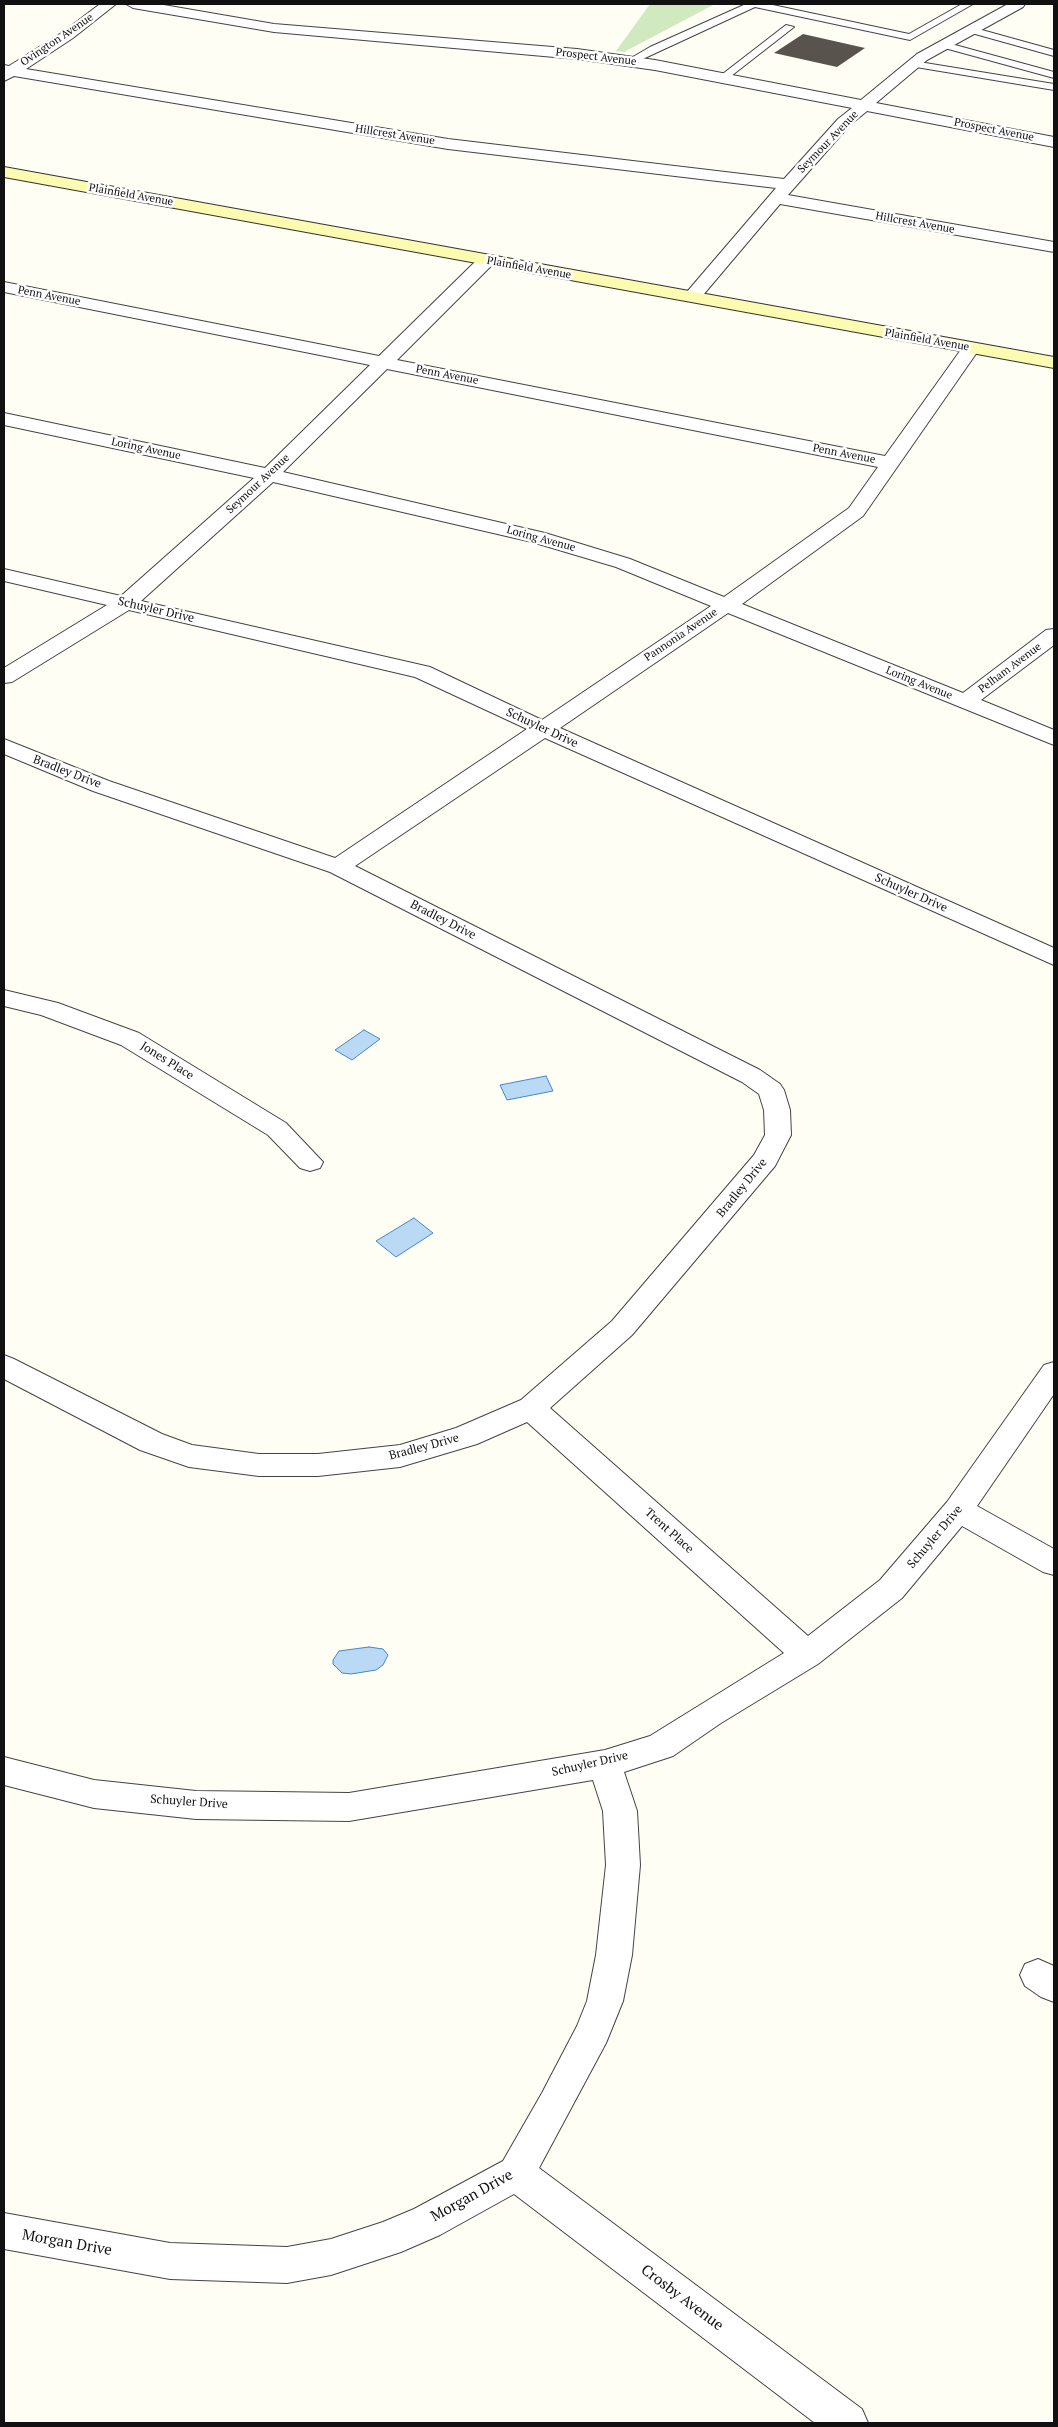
<!DOCTYPE html>
<style>
body{margin:0}
#map{position:relative;width:1058px;height:2427px;overflow:hidden;background:#fffef5;font-family:"PT Serif",serif}
canvas{display:block}
.frame{position:absolute;inset:0;border:5px solid #111;pointer-events:none}
</style>
<div id="map">
<canvas width="1058" height="2427"></canvas>
<div class="frame"></div>
</div>
<script>
const context = document.querySelector('canvas').getContext('2d');
context.lineJoin = 'round';
function fillPath(path, color) {
  context.fillStyle = color;
  context.fill(path, 'evenodd');
}
function toPath(rows) {
  const path = new Path2D();
  for (const r of rows) {
    path.moveTo(r[0], r[1]);
    for (let i = 2; i < r.length; i += 2) path.lineTo(r[i], r[i + 1]);
  }
  return path;
}
function trace(path, color, width, dash) {
  context.strokeStyle = color;
  context.lineWidth = width;
  context.lineCap = dash ? 'butt' : 'round';
  context.setLineDash(dash || []);
  context.stroke(path);
}
function drawText(font, color, halo, rows, align = 'center') {
  context.font = font + ' "PT Serif",serif';
  context.lineWidth = 5;
  context.setLineDash([]);
  context.textBaseline = 'middle';
  context.strokeStyle = halo;
  context.fillStyle = color;
  for (const [text, x, y, turn = 0] of rows) {
    context.save();
    context.translate(x, y);
    context.rotate((+turn || 0) * Math.PI / 180);
    context.textAlign = isNaN(turn) ? turn : align;
    if (halo) context.strokeText(text, 0, 0);
    context.fillText(text, 0, 0);
    context.restore();
  }
}
const green = toPath([
 [650,4,715,4,624,52,616,51]
]);
const water = toPath([
 [364,1030,380,1039,352,1060,335,1050,364,1030],
 [546,1076,553,1091,507,1100,500,1085,546,1076],
 [414,1218,433,1233,396,1257,376,1241,414,1218],
 [369,1647,383,1649,388,1655,383,1665,376,1670,351,1674,342,1673,333,1664,333,1660,339,1651,369,1647]
]);
const building = toPath([
 [803,34,865,48,837,67,774,53]
]);
const lane = toPath([
 [746,4,768,4,909,34,962,4,973,4,910,40,755,7,634,63,626,61,650,47,746,4],
 [786,25,794,27,726,80,720,80,720,76,786,25],
 [971,27,1054,50,1054,56,968,32,966,30,971,27],
 [944,42,1054,72,1054,78,941,47,939,45,944,42],
 [913,61,1054,84,1054,90,910,66,910,62,913,61]
]);
const street = toPath([
 [100,4,116,4,73,38,26,69,448,139,784,179,838,119,852,108,655,70,577,59,274,32,133,8,126,4,158,4,274,24,577,49,655,60,861,100,917,54,1008,4,1025,4,1023,7,927,60,876,103,1054,137,1054,147,867,111,850,125,788,195,1054,242,1054,252,780,204,698,301,686,301,683,297,686,293,776,188,448,149,14,76,4,81,4,65,9,66,63,32,100,4],
 [487,255,493,256,496,260,493,264,397,360,885,456,965,344,977,344,980,348,863,516,742,604,963,693,1046,630,1054,629,1054,645,981,700,1054,730,1054,745,728,613,560,728,1054,948,1054,965,545,738,355,866,760,1070,780,1084,784,1090,790,1110,791,1135,775,1166,632,1335,550,1408,808,1636,880,1580,947,1502,1044,1365,1054,1362,1054,1394,977,1506,1054,1549,1054,1575,1043,1572,962,1526,902,1598,818,1664,721,1723,673,1756,624,1772,637,1811,640,1865,632,1955,623,2001,606,2043,539,2168,862,2409,868,2423,815,2423,514,2194,440,2235,401,2252,331,2275,287,2283,170,2279,4,2249,4,2213,170,2243,287,2247,331,2239,383,2222,414,2209,503,2161,542,2093,577,2026,587,2001,596,1955,606,1865,603,1811,593,1780,349,1821,196,1819,94,1808,4,1785,4,1757,94,1780,196,1791,349,1793,605,1750,650,1736,784,1653,527,1422,477,1444,400,1467,318,1476,259,1476,189,1467,140,1450,4,1379,4,1355,14,1359,162,1434,192,1445,259,1454,318,1454,400,1445,456,1428,521,1400,612,1321,754,1155,765,1135,764,1110,759,1094,742,1082,330,872,93,791,4,754,4,739,109,781,335,858,527,729,415,677,129,610,12,682,4,683,4,668,107,605,4,581,4,569,121,596,254,478,4,425,4,413,265,468,370,365,4,292,4,282,379,356,481,256,487,255],
 [387,369,878,467,849,508,724,597,630,559,545,533,283,472,387,369],
 [273,482,532,542,616,567,711,606,542,720,430,667,141,601,273,482],
 [4,990,58,1003,139,1033,286,1123,323,1162,320,1168,310,1171,300,1168,268,1135,121,1045,41,1015,4,1006,4,990],
 [1038,1959,1054,1966,1054,2002,1041,1997,1025,1986,1020,1975,1025,1964,1038,1959]
]);
const secondary = toPath([
 [4,167,1054,357,1054,368,4,177,4,167]
]);
const farStreetnames = [
 ["Ovington Avenue",57,40,-34],
 ["Prospect Avenue",596,57,7],
 ["Prospect Avenue",994,130,11],
 ["Hillcrest Avenue",395,135,9],
 ["Seymour Avenue",828,142,-46],
 ["Plainfield Avenue",131,195,10],
 ["Hillcrest Avenue",915,223,10],
 ["Plainfield Avenue",529,268,10],
 ["Penn Avenue",49,296,11],
 ["Plainfield Avenue",927,340,10],
 ["Penn Avenue",447,375,11],
 ["Loring Avenue",146,449,12],
 ["Penn Avenue",844,454,11],
 ["Seymour Avenue",258,484,-43],
 ["Loring Avenue",541,539,15],
 ["Pannonia Avenue",681,635,-34],
 ["Pelham Avenue",1010,668,-37],
 ["Loring Avenue",919,683,22]
];
const streetNames = [
 ["Schuyler Drive",156,610,13],
 ["Schuyler Drive",542,728,25],
 ["Bradley Drive",67,772,21],
 ["Schuyler Drive",911,893,24],
 ["Bradley Drive",443,920,27],
 ["Jones Place",167,1061,32],
 ["Bradley Drive",742,1188,-51],
 ["Bradley Drive",424,1447,-15],
 ["Trent Place",669,1531,42],
 ["Schuyler Drive",935,1537,-50],
 ["Schuyler Drive",590,1764,-13],
 ["Schuyler Drive",189,1802,4]
];
const nearStreetnames = [
 ["Morgan Drive",472,2196,-29],
 ["Morgan Drive",67,2243,10],
 ["Crosby Avenue",682,2298,37]
];
fillPath(green, '#d0e9be');
fillPath(water, '#bad9f5');
trace(water, '#4387ca', 1);
fillPath(building, '#59534d');
trace(lane, '#444', 2);
trace(street, '#444', 2);
trace(secondary, '#333', 2);
fillPath(lane, '#fff');
fillPath(street, '#fff');
fillPath(secondary, '#fcfbb2');
drawText('11px', '#111', '#fff', farStreetnames);
drawText('12px', '#111', '#fff', streetNames);
drawText('15px', '#111', '#fff', nearStreetnames);
</script>
